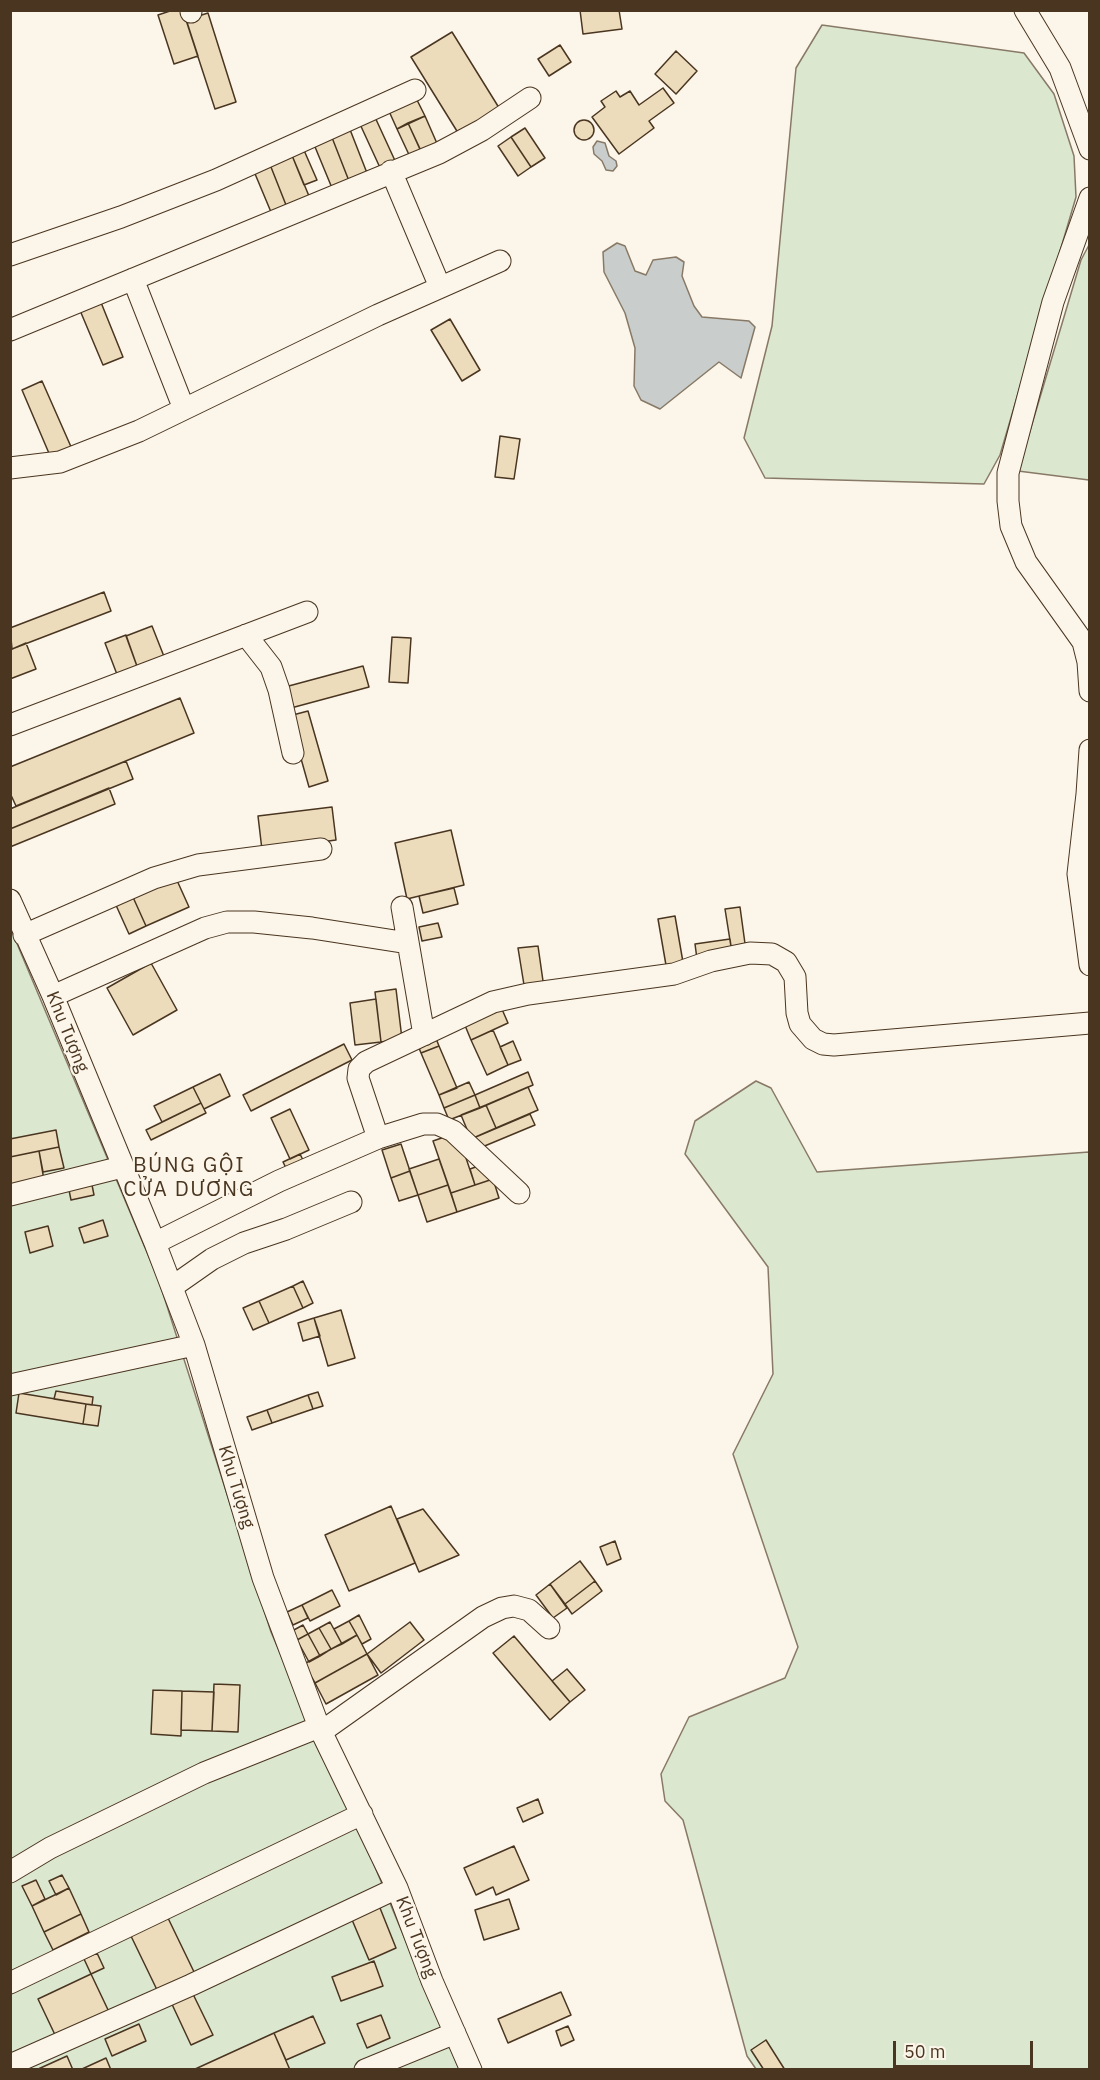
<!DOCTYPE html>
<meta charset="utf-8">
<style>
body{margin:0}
#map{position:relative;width:1100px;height:2080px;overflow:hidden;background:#fbf6e9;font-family:"IBM Plex Sans",sans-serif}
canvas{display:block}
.frame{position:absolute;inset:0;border:12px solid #4a3520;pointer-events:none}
.scale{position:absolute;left:893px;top:2041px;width:140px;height:27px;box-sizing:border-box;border:3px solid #4a3520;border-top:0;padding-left:8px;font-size:18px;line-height:21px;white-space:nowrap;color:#4a3520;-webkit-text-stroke:4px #fbf6e9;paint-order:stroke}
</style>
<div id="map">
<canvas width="1100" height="2080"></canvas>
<div class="frame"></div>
<div class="scale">50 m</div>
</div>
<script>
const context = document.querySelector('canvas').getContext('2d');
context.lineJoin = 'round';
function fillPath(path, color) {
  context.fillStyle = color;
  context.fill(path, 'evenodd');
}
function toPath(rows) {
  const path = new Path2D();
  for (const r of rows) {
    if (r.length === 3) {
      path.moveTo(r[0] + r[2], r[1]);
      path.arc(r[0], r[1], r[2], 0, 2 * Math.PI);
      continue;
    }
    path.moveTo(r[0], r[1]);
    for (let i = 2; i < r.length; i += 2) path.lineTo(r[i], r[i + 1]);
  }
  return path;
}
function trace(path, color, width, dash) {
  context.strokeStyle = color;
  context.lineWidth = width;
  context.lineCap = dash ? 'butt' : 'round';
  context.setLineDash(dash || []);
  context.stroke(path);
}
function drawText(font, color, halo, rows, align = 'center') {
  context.font = font + ' "IBM Plex Sans",sans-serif';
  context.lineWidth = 4.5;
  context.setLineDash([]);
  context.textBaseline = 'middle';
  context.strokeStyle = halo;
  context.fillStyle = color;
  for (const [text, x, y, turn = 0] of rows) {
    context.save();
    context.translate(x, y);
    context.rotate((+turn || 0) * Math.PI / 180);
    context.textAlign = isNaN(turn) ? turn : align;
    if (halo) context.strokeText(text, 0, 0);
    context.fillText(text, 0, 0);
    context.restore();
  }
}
const green = toPath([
 [822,25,1024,53,1054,94,1074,156,1076,197,1000,455,984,484,765,478,744,438,772,326,796,68,822,25],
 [1089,245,1089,480,1018,471,1081,260,1089,245],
 [10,927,159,1281,271,1632,315,1734,365,1843,459,2069,11,2069,10,927],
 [756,1081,771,1088,817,1172,1089,1152,1089,2069,756,2069,747,2056,683,1820,665,1801,661,1774,689,1717,785,1678,798,1647,733,1454,773,1374,768,1267,685,1154,695,1121,756,1081]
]);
const water = toPath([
 [597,141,605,143,609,156,616,161,617,166,613,171,606,170,602,161,594,154,593,147,597,141],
 [617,243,625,246,635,271,646,275,653,260,676,257,684,262,682,276,694,306,702,317,749,321,755,327,741,378,719,362,660,409,641,400,634,386,635,348,625,313,604,272,603,252,617,243]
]);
const building = toPath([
 [173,10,183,10,198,56,174,64,158,15,173,10],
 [580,10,619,10,622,29,583,34,580,10],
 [208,13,236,102,215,109,186,20,208,13],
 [452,32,501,111,460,136,411,57,452,32],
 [560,45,571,62,549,76,538,59,560,45],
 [676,51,697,71,676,94,655,74,676,51],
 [663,88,674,103,649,121,654,128,619,154,592,117,605,107,601,101,616,91,620,97,630,91,639,105,663,88],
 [415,96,425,116,397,129,388,109,415,96],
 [374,115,397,165,382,172,359,122,374,115],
 [425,116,439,148,423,156,408,123,425,116],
 [584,130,10],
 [408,123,422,153,411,159,397,129,408,123],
 [349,127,367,173,349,181,331,135,349,127],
 [525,128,545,158,531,167,511,137,525,128],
 [331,135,349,181,332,188,313,142,331,135],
 [511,137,531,167,518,176,498,146,511,137],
 [303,148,317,180,304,185,291,153,303,148],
 [291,153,309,196,286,205,269,162,291,153],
 [269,162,286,205,271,212,253,169,269,162],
 [100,300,123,357,103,365,79,308,100,300],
 [450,319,480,370,462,381,431,330,450,319],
 [42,381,72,449,51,458,22,390,42,381],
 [500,436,520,439,514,479,495,477,500,436],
 [104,592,111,611,12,649,10,628,104,592],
 [152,626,165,659,138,669,126,636,152,626],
 [126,635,138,669,118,677,105,643,126,635],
 [392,637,411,638,408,683,389,682,392,637],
 [26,643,36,669,10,679,10,650,26,643],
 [363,666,369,687,291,708,285,687,363,666],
 [180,698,194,733,16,806,10,793,10,767,180,698],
 [308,711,328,781,309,787,289,716,308,711],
 [126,761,133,779,10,829,10,809,126,761],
 [109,788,115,804,10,847,10,829,109,788],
 [332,807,336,840,262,850,258,816,332,807],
 [451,830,464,885,407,899,395,843,451,830],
 [175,876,189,907,146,926,132,895,175,876],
 [454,888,458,904,423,913,419,896,454,888],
 [132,895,146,926,129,934,115,903,132,895],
 [740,907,746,951,732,953,725,909,740,907],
 [675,916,684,968,667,971,658,919,675,916],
 [438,923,442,937,422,941,419,927,438,923],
 [730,939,732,953,697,959,695,944,730,939],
 [538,946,544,988,525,991,518,948,538,946],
 [151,963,177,1010,133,1035,107,988,151,963],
 [396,989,402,1039,381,1042,375,992,396,989],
 [376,999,381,1042,355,1045,350,1003,376,999],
 [501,1007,508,1023,471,1040,464,1023,501,1007],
 [493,1030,508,1065,487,1075,471,1040,493,1030],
 [435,1036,439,1046,421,1053,417,1043,435,1036],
 [513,1041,521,1060,508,1065,500,1047,513,1041],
 [344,1044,352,1060,251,1111,243,1095,344,1044],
 [439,1046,457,1088,439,1095,421,1053,439,1046],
 [528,1072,533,1085,480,1108,475,1095,528,1072],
 [220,1074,230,1096,204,1109,193,1087,220,1074],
 [469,1082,475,1095,444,1108,439,1095,469,1082],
 [193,1087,201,1103,162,1122,154,1106,193,1087],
 [528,1087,538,1110,496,1128,486,1105,528,1087],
 [475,1095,480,1108,449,1120,444,1108,475,1095],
 [201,1103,206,1113,151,1140,146,1130,201,1103],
 [486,1105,496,1128,471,1139,461,1115,486,1105],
 [290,1109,309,1150,290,1159,271,1118,290,1109],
 [530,1114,535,1125,475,1150,471,1139,530,1114],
 [56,1130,59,1147,10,1157,10,1139,56,1130],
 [453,1134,460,1140,475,1185,451,1193,433,1141,453,1134],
 [401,1144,410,1171,391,1178,382,1150,401,1144],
 [59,1147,64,1168,43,1172,39,1151,59,1147],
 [39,1151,44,1180,10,1187,10,1157,39,1151],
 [300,1154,306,1166,289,1174,283,1162,300,1154],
 [439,1159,448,1185,418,1195,409,1169,439,1159],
 [487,1163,493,1179,475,1185,470,1169,487,1163],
 [410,1171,418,1195,399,1201,391,1178,410,1171],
 [493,1179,499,1198,457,1212,451,1193,493,1179],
 [91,1180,94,1195,71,1200,68,1185,91,1180],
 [448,1185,457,1212,427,1222,418,1195,448,1185],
 [103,1220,108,1236,84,1243,79,1228,103,1220],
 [48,1226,53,1246,30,1253,25,1232,48,1226],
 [303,1281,313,1303,303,1308,293,1286,303,1281],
 [293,1286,303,1308,269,1323,259,1301,293,1286],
 [259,1301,269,1323,253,1330,243,1308,259,1301],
 [341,1310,355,1358,328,1366,314,1318,341,1310],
 [314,1318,320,1336,303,1341,298,1323,314,1318],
 [56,1391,93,1397,92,1405,54,1399,56,1391],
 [318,1392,323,1406,313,1409,308,1395,318,1392],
 [19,1393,86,1404,83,1424,16,1413,19,1393],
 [308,1395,313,1409,272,1423,267,1410,308,1395],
 [86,1404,101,1406,98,1426,83,1424,86,1404],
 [267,1410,272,1423,252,1430,247,1417,267,1410],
 [391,1506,415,1563,349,1591,325,1535,391,1506],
 [423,1509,459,1555,419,1572,397,1519,423,1509],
 [615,1541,621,1559,607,1565,600,1547,615,1541],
 [580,1561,595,1581,565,1604,550,1584,580,1561],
 [595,1581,602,1591,572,1614,565,1604,595,1581],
 [550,1584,567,1608,553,1618,536,1595,550,1584],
 [332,1590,340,1606,310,1621,302,1605,332,1590],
 [302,1605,308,1618,293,1625,287,1612,302,1605],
 [359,1615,371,1639,362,1644,349,1621,359,1615],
 [349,1621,357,1635,342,1644,334,1629,349,1621],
 [330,1622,342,1644,331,1649,319,1628,330,1622],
 [410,1622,424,1640,381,1673,367,1654,410,1622],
 [303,1625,308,1634,297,1640,292,1631,303,1625],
 [319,1628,331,1649,320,1656,308,1634,319,1628],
 [308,1634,320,1656,309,1662,297,1640,308,1634],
 [357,1635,367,1654,315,1683,304,1664,357,1635],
 [514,1636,570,1702,550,1720,493,1653,514,1636],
 [367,1654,378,1675,326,1704,315,1683,367,1654],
 [567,1669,585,1690,570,1702,552,1681,567,1669],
 [214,1684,240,1685,238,1732,212,1731,214,1684],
 [153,1690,182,1691,181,1736,151,1734,153,1690],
 [182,1691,214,1692,212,1731,181,1730,182,1691],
 [538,1799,543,1813,523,1822,517,1808,538,1799],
 [514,1846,529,1880,496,1895,493,1887,476,1895,464,1868,514,1846],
 [62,1875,69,1888,56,1895,49,1881,62,1875],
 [36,1880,45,1899,32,1906,22,1886,36,1880],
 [69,1888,81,1914,44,1932,32,1906,69,1888],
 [509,1899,519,1929,484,1940,475,1910,509,1899],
 [378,1903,396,1948,369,1960,350,1915,378,1903],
 [81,1914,89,1932,53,1950,44,1932,81,1914],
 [167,1916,196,1976,159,1994,130,1934,167,1916],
 [97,1953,104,1968,91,1974,84,1959,97,1953],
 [374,1961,383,1986,341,2001,332,1977,374,1961],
 [91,1974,110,2014,57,2039,38,1999,91,1974],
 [191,1990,213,2035,191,2045,170,2000,191,1990],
 [561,1992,571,2015,508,2043,498,2019,561,1992],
 [381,2015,390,2038,367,2048,357,2024,381,2015],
 [313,2016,325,2043,286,2060,274,2033,313,2016],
 [139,2024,146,2041,112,2056,105,2039,139,2024],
 [568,2026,574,2040,561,2046,556,2031,568,2026],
 [274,2033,290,2070,193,2070,274,2033],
 [766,2040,785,2070,764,2070,751,2050,766,2040],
 [67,2056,73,2070,36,2070,67,2056],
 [106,2058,111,2070,82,2070,82,2069,106,2058]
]);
const minor = toPath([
 [191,10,191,12],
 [1025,10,1060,68,1090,149],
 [391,171,440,287],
 [1090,198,1053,302,1008,473,1008,501,1011,526,1026,562,1083,642,1088,662,1090,691],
 [10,255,121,217,216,180,415,90],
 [133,279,184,409],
 [10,330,439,153,482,130,530,98],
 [10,468,60,462,139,431,378,315,500,261],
 [246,635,271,667,279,690,293,753],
 [10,725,307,612],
 [1090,750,1087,794,1078,874,1090,965],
 [10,900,53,996,155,1243,194,1345,263,1578,319,1727,397,1888,432,1981,471,2070],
 [402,907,424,1035],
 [24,935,154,878,198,865,321,849],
 [53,996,205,928,227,922,254,922,312,928,408,943],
 [378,1138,358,1078,359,1069,366,1062,493,1002,528,994,674,974,711,961,750,953,772,954,786,962,795,977,797,1013,800,1024,813,1039,823,1044,834,1045,1090,1023],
 [10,1195,122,1167],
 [155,1243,279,1181,378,1138,423,1124,437,1124,453,1131,519,1193],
 [172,1287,212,1259,244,1243,286,1229,351,1202],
 [10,1385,194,1345],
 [321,1732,483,1617,502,1608,514,1606,529,1610,549,1628],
 [10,1872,50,1848,204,1773,319,1727],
 [10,1983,362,1814],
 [10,2065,191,1985,397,1888],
 [365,2070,455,2033]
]);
const streetNames = [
 ["Khu Tượng",67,1032,68],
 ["Khu Tượng",236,1487,73],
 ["Khu Tượng",416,1937,69]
];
const quarterNames = [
 ["BÚNG GỘI",189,1166],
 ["CỬA DƯƠNG",189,1190]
];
fillPath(green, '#dce7d0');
trace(green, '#887966', 1.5);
fillPath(water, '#c9cecd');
trace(water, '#887966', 1.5);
fillPath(building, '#ecdcbc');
trace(building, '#4a3520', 1.5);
trace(minor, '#4a3520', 23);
trace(minor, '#fbf6e9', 21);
drawText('18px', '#4a3520', '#fbf6e9', streetNames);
context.letterSpacing = '1.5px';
drawText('21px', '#4a3520', '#fbf6e9', quarterNames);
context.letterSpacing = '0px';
</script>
